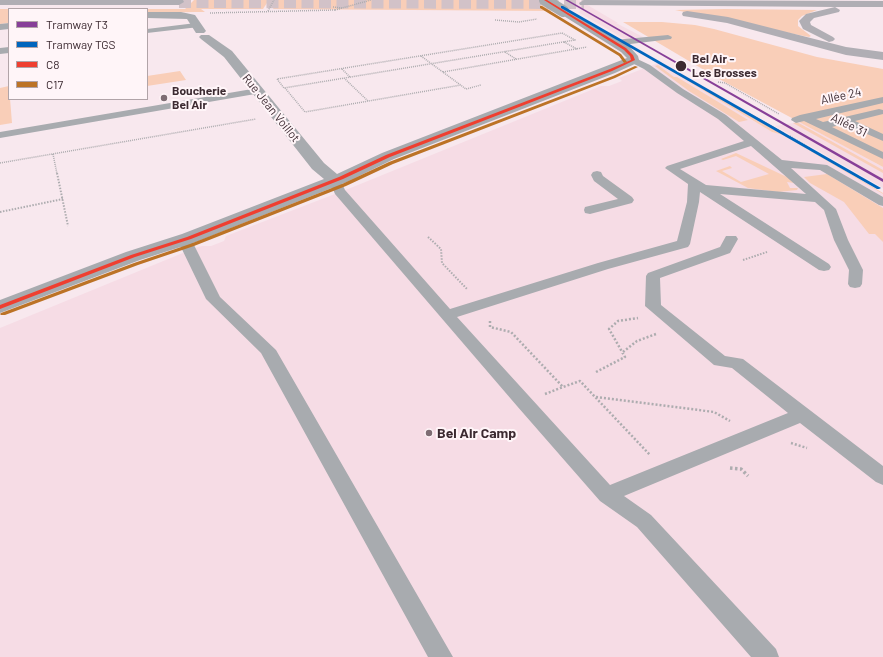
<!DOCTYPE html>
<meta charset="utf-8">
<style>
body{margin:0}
#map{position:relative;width:883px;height:657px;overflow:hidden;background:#f8e8ee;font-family:Barlow,sans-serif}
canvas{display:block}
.legend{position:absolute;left:8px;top:8px;width:140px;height:92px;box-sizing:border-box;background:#fff5f8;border:1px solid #b1a4a8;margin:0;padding:5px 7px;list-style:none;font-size:12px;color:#3c2a31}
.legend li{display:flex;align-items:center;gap:8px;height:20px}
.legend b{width:20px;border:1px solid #b1a4a8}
</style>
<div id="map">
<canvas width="883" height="657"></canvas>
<ul class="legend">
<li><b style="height:5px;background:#873f98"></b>Tramway T3</li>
<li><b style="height:5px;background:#0065bd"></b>Tramway TGS</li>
<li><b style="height:5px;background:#ef3f30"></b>C8</li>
<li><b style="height:5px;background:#bc7326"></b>C17</li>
</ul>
</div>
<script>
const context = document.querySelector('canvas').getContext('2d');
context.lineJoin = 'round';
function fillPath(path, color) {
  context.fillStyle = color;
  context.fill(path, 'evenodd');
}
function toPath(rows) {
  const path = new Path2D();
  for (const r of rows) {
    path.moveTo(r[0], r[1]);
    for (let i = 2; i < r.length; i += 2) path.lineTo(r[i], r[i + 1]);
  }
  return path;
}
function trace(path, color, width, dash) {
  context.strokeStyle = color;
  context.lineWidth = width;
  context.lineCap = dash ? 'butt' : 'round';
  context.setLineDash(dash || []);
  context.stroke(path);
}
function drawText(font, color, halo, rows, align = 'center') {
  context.font = font + ' Barlow,sans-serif';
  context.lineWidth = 4;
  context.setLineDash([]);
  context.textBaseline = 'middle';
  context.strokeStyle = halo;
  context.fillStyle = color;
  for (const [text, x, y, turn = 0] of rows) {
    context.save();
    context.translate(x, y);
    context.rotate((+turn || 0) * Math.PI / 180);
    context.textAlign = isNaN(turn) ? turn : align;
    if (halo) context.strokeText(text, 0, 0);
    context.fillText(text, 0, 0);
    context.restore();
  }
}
const built = toPath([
 [563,0,579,0,618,23,616,23,643,37,626,39,623,38,578,12,581,11],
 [658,63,772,132,783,135,883,194,883,657,0,657,0,328,195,248,202,246,211,246,224,241,226,236,353,187,601,86,609,86,622,81,619,78],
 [800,122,883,167,883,188,775,126]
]);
const green = toPath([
 [194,0,269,0,263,9,201,9,205,12,195,12,147,13,147,9,9,9,9,23,0,24,0,9,185,9],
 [278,0,535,0,552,11,273,9],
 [675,10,725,9,817,10,802,16,798,20,798,26,811,36,809,37],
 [623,22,662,22,695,25,714,29,817,57,883,69,883,167,721,80],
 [658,63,784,135,883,193,883,194,783,135,772,132],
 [658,65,674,77,677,77,748,120,739,122,689,91,655,66],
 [180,71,186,80,147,86,147,76],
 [9,86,12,123,0,125,0,88],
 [797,122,883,170,883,173,793,123],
 [736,153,789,178,794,183,787,182,790,188,798,188,797,190,778,192,748,188,716,171,730,166,732,168,722,171,741,182,769,174,736,156,723,160,721,159],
 [827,174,883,208,883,242,875,234,869,234,844,202,810,183,804,177]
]);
const trunkTunnel = toPath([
 [179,2,584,3]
]);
const pathFar3 = toPath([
 [333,7,342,8],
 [210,13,335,10],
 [495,20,519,22,537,19],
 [562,33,575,40,284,88,277,79,562,33],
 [564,42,577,49],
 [505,52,516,59],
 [421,56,466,89,481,85],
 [342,69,350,77],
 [443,72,587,47],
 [344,78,368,101],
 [718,82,725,83,779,114],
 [285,88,305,112,461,85],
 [748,113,784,133],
 [790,136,810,148],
 [53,154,57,174],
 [0,163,256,119]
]);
const pathFar2 = toPath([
 [57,173,68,226],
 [0,212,63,199],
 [428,237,441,249,442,263,467,289],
 [743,260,767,252]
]);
const pathFar1 = toPath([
 [490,321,490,327,511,332,563,387,580,381,650,455],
 [623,352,637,341,656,334],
 [596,372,625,357,609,329,618,321,638,318],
 [545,394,563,387],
 [596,397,714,412,730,421],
 [791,443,807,448]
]);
const path = toPath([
 [730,468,741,469,748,476]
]);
const service = toPath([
 [196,23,199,23,199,27,147,33,147,29,196,23],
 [668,35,672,37,671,39,614,46,610,43,614,40,668,35],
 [9,47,9,53,0,54,0,48,9,47],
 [633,57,650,65,683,89,726,115,782,160,827,165,883,197,883,206,879,205,820,170,791,168,836,209,848,240,863,270,862,284,860,287,855,288,850,287,848,284,849,270,834,240,824,210,815,202,720,194,829,264,831,267,829,270,824,271,819,270,700,192,699,202,690,244,688,247,608,269,457,317,610,485,788,413,732,368,714,365,645,306,646,276,648,273,720,247,726,236,736,236,738,239,730,253,660,278,661,305,725,356,743,359,883,466,883,485,876,482,800,423,624,496,651,515,776,649,779,657,751,657,637,527,600,501,517,406,335,194,329,180,331,177,339,177,345,190,450,309,598,263,677,241,687,202,688,184,665,168,667,166,744,141,718,119,677,93,644,69,630,62,629,60,630,58,633,57],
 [751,146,806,194,706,185,680,169,751,146],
 [258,88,261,89,263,91,261,93,0,138,0,132,258,88],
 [883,97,883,103,816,119,823,122,879,109,883,110,883,114,855,121,883,134,883,141,844,124,832,127,883,152,883,159,804,121,796,123,791,120,792,118,800,115,883,97],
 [597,171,601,172,603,176,632,197,634,200,632,203,590,214,585,213,584,210,585,207,618,199,594,181,591,175,593,172,597,171],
 [184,235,189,236,191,239,220,297,276,350,453,657,428,657,261,353,206,299,177,239,179,236,184,235]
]);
const minor = toPath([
 [563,8,629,46,638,56,639,60,637,63,615,73,394,159,347,182,196,242,140,260,0,313,0,300,126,252,182,234,324,179,312,169,224,57,201,39,199,37,201,35,209,35,232,51,324,163,337,174,382,153,627,58,621,52,559,13,558,11,563,8],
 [147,12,181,12,195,15,206,31,204,33,196,33,187,19,147,18,147,12],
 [9,23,9,29,0,30,0,24,9,23]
]);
const trunk = toPath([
 [0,0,183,0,184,2,179,5,0,5,0,0],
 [584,0,883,1,883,7,835,7,840,10,839,12,814,18,810,22,811,25,833,37,835,39,833,41,829,42,803,29,799,21,806,14,835,7,580,5,579,3,584,0],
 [687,11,728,17,846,47,883,52,883,60,846,55,727,23,683,16,682,14,683,12,687,11]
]);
const pathBridge = toPath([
 [335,10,371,0],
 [268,11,274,0]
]);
const minorBridge = toPath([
 [545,0,563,11]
]);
const bus1 = toPath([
 [544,0,547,0,626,48,633,55,635,60,612,71,390,157,343,179,191,239,135,257,0,309,0,305,131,255,187,237,339,177,386,155,610,69,631,60,630,56,624,50,544,0]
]);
const bus2 = toPath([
 [540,6,542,6,621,54,627,62,624,63,619,56,540,8,540,6],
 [635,66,638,67,615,78,393,164,346,186,194,246,138,265,5,315,1,315,0,314,1,313,134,263,190,244,342,184,389,162,613,76,635,66]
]);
const tram1 = toPath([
 [565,0,568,0,883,179,883,182,565,0]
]);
const tram2 = toPath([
 [561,6,563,6,881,188,879,189,877,189,561,8,561,6]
]);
const markers = [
 [681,66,6,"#3c2a31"],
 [164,98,4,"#7e6c73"],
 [429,433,4,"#7e6c73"]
];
const farStopnames = [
 ["Bel Air -",692,59],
 ["Les Brosses",692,73]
];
const farPoinames = [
 ["Boucherie",172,91],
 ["Bel Air",172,105]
];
const farStreetnames = [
 ["Allée 24",841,96,-12],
 ["Rue Jean Voillot",271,108,51],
 ["Allée 31",849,125,26]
];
const poiNames = [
 ["Bel Air Camp",437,433]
];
fillPath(built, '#f6dce5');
fillPath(green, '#f9ceb8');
trace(trunkTunnel, '#d2c2c8', 12, [12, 5.5]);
trace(pathFar3, '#adacaf', 1.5, [1, 1]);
trace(pathFar2, '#adacaf', 2, [1.5, 1.5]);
trace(pathFar1, '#adacaf', 2.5, [2, 2]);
trace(path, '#adacaf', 3.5, [2.5, 2.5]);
fillPath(service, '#a8abaf');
fillPath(minor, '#a8abaf');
fillPath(trunk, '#b0aeb4');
trace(pathBridge, '#adacaf', 1.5, [1, 1]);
trace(minorBridge, '#a8abaf', 12);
fillPath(bus1, '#ef3f30');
fillPath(bus2, '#bc7326');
fillPath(tram1, '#873f98');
fillPath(tram2, '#0065bd');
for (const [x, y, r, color] of markers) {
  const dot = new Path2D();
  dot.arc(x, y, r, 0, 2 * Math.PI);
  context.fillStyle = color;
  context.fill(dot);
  trace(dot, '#fff5f8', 1.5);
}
drawText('bold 12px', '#3c2a31', '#fff5f8', farStopnames, 'left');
drawText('bold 12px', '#3c2a31', '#fff5f8', farPoinames, 'left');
drawText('12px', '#3c2a31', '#fff5f8', farStreetnames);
drawText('bold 14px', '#3c2a31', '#fff5f8', poiNames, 'left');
</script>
